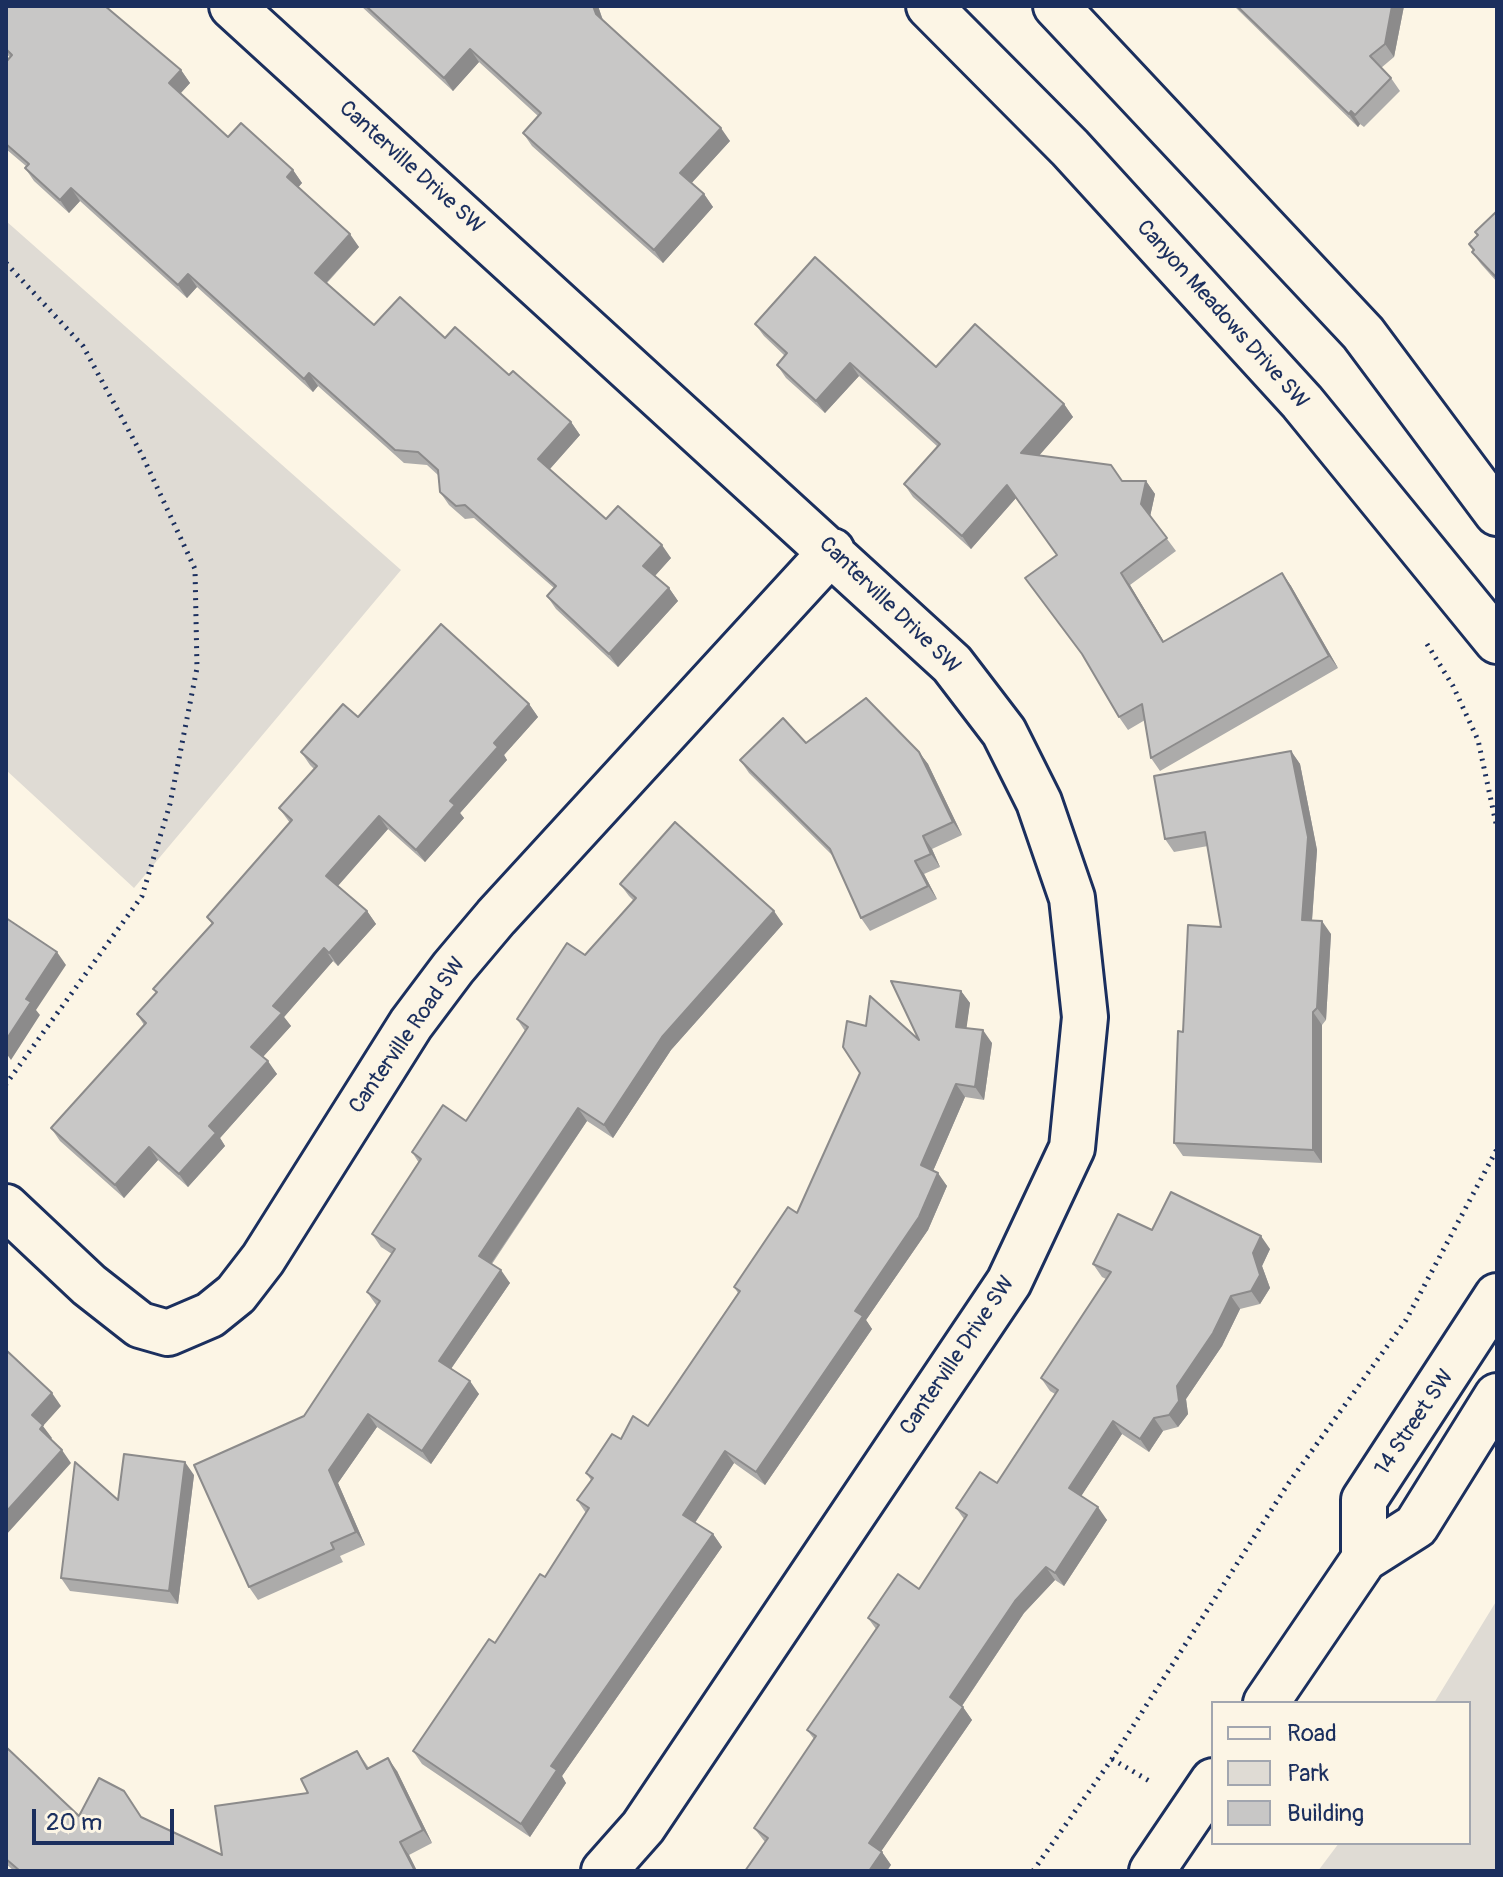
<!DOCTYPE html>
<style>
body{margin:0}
#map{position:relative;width:1503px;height:1877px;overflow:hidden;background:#fcf5e5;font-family:Pangolin,sans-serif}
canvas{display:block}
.frame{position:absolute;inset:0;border:8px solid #1b2f5e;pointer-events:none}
.legend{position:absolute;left:1211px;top:1701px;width:260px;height:144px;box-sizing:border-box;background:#fcf5e5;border:2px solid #a2a6af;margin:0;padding:10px 14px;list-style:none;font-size:24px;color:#1b2f5e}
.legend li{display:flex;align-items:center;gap:16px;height:40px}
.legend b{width:40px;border:2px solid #a2a6af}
.scale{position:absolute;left:32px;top:1809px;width:142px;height:36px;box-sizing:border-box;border:4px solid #1b2f5e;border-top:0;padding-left:10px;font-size:24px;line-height:28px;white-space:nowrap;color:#1b2f5e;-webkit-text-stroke:6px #fcf5e5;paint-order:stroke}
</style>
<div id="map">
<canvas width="1503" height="1877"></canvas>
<div class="frame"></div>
<ul class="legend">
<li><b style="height:10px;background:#fcf5e5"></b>Road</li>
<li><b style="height:22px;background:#dfdbd4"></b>Park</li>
<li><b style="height:22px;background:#c8c7c6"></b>Building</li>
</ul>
<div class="scale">20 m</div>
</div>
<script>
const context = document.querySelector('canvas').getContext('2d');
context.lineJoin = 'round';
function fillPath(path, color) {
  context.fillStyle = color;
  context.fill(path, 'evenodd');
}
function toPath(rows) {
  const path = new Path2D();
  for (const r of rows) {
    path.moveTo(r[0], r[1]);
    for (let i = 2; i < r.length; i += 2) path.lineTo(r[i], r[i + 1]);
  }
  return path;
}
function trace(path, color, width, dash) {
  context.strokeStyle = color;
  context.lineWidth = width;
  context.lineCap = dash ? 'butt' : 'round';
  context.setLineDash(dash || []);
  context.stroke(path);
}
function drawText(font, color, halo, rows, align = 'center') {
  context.font = font + ' Pangolin,sans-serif';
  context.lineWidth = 6;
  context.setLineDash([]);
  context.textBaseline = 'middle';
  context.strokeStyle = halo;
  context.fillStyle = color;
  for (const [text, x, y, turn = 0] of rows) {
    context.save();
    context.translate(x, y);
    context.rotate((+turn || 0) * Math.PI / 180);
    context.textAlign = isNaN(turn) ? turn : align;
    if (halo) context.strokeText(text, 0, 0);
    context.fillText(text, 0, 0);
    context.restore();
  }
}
const green = toPath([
 [6,221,401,570,134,888,6,770],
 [1497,1600,1497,1871,1318,1871,1339,1843,1469,1843,1469,1703,1434,1703]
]);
const path = toPath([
 [6,263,83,346,143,457,195,569,197,668,170,804,142,896,6,1084],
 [1427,644,1453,686,1478,740,1497,828],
 [1112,1759,1151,1782],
 [1033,1871,1112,1759,1288,1484,1406,1320,1497,1149]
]);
const street = toPath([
 [232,6,952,664,1004,732,1039,802,1072,898,1085,1017,1072,1148,1009,1282,643,1827,604,1871],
 [6,1207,89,1285,140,1325,168,1333,210,1315,236,1294,263,1259,411,1024,453,968,496,917,832,551]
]);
const secondary = toPath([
 [929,6,1070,148,1302,402,1497,641],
 [1056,6,1363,333,1497,513],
 [1364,1559,1364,1500,1497,1296],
 [1266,1703,1364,1559,1416,1526,1497,1396],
 [1152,1871,1213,1781]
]);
const wall = toPath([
 [6,6,181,70,190,83,180,94,228,137,293,170,302,183,298,187,359,247,327,283,374,325,445,338,509,375,571,422,580,435,550,469,606,519,671,558,655,576,669,588,678,601,618,667,556,609,547,596,554,588,474,518,465,519,449,505,440,492,438,475,427,465,404,463,318,386,313,392,197,287,187,298,80,201,69,213,34,181,25,168,26,166,6,149,6,62,10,57,6,54],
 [361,6,598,6,603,20,730,141,691,183,704,194,713,207,663,263,532,146,523,133,538,116,479,62,453,91],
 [1234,6,1404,6,1394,57,1381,68,1391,78,1400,91,1364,127,1360,124,1358,127],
 [1497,211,1497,282,1481,264,1472,252,1473,250,1469,244,1477,236,1475,232],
 [755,324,936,367,1064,404,1073,417,1039,455,1123,481,1146,481,1155,494,1150,516,1176,551,1130,585,1164,642,1282,573,1291,586,1338,668,1160,771,1151,758,1145,720,1128,730,1119,717,1057,555,1016,498,971,549,913,497,904,484,938,447,859,376,825,413,786,378,777,365,785,356,764,336],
 [529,704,538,717,504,755,507,760,460,813,464,818,425,862,388,829,338,886,367,911,376,924,338,966,333,961,284,1017,291,1026,263,1057,277,1074,220,1138,225,1146,188,1187,158,1160,124,1198,60,1141,51,1128,144,1025,137,1014,156,993,153,989,212,924,207,917,290,823,279,808,314,769,310,765,301,752,358,717],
 [806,743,919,752,928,764,962,835,932,849,940,867,924,874,937,899,870,931,861,918,833,856,749,773,740,760],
 [1291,751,1300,764,1317,850,1312,921,1331,934,1326,1020,1322,1025,1322,1163,1183,1156,1174,1143,1183,1032,1221,927,1208,846,1174,852,1165,839],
 [620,884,783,924,671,1050,613,1138,587,1121,492,1264,510,1283,451,1369,479,1394,431,1464,377,1427,338,1483,365,1545,340,1556,343,1562,258,1600,249,1587,304,1416,377,1306,367,1292,392,1254,381,1247,372,1234,419,1163,412,1152,466,1121,525,1031,517,1019,585,955,634,901,629,896],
 [961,991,970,1003,966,1028,992,1043,984,1100,965,1097,933,1171,947,1186,928,1230,866,1320,872,1329,765,1485,734,1463,695,1523,713,1534,722,1547,562,1776,566,1783,530,1837,422,1764,413,1751,545,1577,586,1513,577,1500,591,1480,586,1473,621,1439,648,1426,738,1293,734,1287,797,1213,919,1040],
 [1152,1230,1270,1249,1262,1266,1270,1288,1260,1304,1240,1309,1222,1346,1186,1399,1188,1414,1178,1427,1163,1431,1149,1452,1122,1434,1081,1496,1107,1520,1064,1586,1055,1580,1024,1613,962,1706,972,1720,881,1851,891,1865,765,1842,754,1828,814,1739,807,1730,876,1629,868,1618,919,1589,964,1519,956,1508,997,1483,1055,1394,1050,1391,1041,1378,1106,1279,1102,1277,1093,1264],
 [194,1475,178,1604,70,1591,61,1578,118,1500],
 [6,1747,79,1816,142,1817,222,1855,308,1793,357,1751,369,1768,397,1771,432,1843,409,1855,417,1871,14,1871,6,1864]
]);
const shadedWall = toPath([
 [593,6,598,6,605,27,596,14],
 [1392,6,1404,6,1394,57,1385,44],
 [470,49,479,62,453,91,444,78],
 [181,70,190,83,178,96,169,83],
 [1351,111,1360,124,1358,127,1349,114],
 [721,128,730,141,689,186,680,173],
 [293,170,302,183,296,190,287,177],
 [71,188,80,201,69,213,60,200],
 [704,194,713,207,663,263,654,250],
 [350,234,359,247,324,285,315,273],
 [188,274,197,287,187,298,178,285],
 [850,363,859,376,825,413,816,401],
 [309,373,318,386,313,392,304,379],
 [1064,404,1073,417,1030,466,1021,453],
 [571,422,580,435,548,471,538,459],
 [1146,481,1155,494,1150,517,1141,504],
 [1007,485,1016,498,971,549,962,536],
 [662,545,671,558,652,579,643,566],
 [1121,573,1130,585,1172,655,1163,642],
 [1282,573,1291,586,1338,668,1329,656],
 [669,588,678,601,618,667,609,654],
 [529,704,538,717,504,755,507,760,460,813,464,818,425,862,416,850,450,801,494,743],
 [1291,751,1300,764,1317,850,1311,933,1302,920],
 [919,752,928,764,962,835,953,822],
 [379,816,388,829,335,889,326,876],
 [923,836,932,849,940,867,931,854],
 [915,861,924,874,937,899,928,886],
 [367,911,376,924,338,966,329,953],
 [774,911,783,924,671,1050,613,1138,604,1125,662,1037],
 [1322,921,1331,934,1326,1020,1317,1008],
 [324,948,333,961,284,1017,291,1026,260,1060,251,1047,273,1006],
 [57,952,66,965,36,1010,40,1015,11,1060,6,1053,6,1040,26,999],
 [961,991,970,1003,965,1039,956,1027],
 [1313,1012,1322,1025,1322,1163,1313,1150],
 [983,1030,992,1043,984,1100,975,1087],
 [268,1061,277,1074,220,1138,225,1146,188,1187,179,1174,209,1126],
 [956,1084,965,1097,930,1178,921,1165],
 [578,1108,587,1121,488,1268,479,1256],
 [149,1147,158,1160,124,1198,115,1185],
 [938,1173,947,1186,928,1230,866,1320,872,1329,765,1485,756,1472],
 [1261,1236,1270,1249,1262,1266,1270,1288,1260,1304,1251,1291,1253,1253],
 [501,1270,510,1283,448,1373,439,1361],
 [1231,1296,1240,1309,1222,1346,1186,1399,1188,1414,1178,1427,1169,1415,1177,1386],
 [470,1381,479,1394,431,1464,422,1451],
 [52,1393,61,1406,43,1426,52,1438,49,1442,32,1415],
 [368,1414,377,1427,338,1483,365,1545,356,1532,329,1470],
 [1154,1418,1163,1431,1149,1452,1140,1439],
 [1113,1421,1122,1434,1078,1501,1069,1488],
 [62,1450,71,1463,6,1535,6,1512],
 [725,1451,734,1463,692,1527,683,1515],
 [185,1462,194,1475,178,1604,169,1591],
 [1098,1507,1107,1520,1064,1586,1055,1573],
 [713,1534,722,1547,562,1776,566,1783,530,1837,521,1824,551,1766],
 [1046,1567,1055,1580,1024,1613,959,1710,950,1697,1015,1601],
 [963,1707,972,1720,878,1856,869,1843],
 [388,1758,397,1771,432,1843,423,1830],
 [400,1842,409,1855,417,1871,415,1871],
 [882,1852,891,1865,887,1871,869,1871]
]);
const building = toPath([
 [6,6,105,6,181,70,169,83,228,137,241,123,293,170,287,177,350,234,315,273,374,325,400,297,445,338,455,327,509,375,513,371,571,422,538,459,606,519,618,506,662,545,643,566,669,588,609,654,547,596,556,586,465,505,456,506,440,492,438,470,418,452,395,450,309,373,304,379,188,274,178,285,71,188,60,200,25,168,29,164,6,144,6,62,12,55,6,49,6,6],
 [366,6,593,6,596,14,721,128,680,173,704,194,654,250,523,133,541,113,470,49,444,78,366,6],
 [1237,6,1392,6,1385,44,1370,56,1391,78,1355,115,1351,111,1349,114,1237,6],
 [1497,211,1497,278,1472,252,1474,250,1469,244,1478,235,1475,232,1497,211],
 [815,257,936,367,975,324,1064,404,1021,453,1111,465,1122,481,1146,481,1141,504,1167,538,1121,573,1163,642,1282,573,1329,656,1151,758,1142,704,1119,717,1082,654,1025,578,1057,555,1007,485,962,536,904,484,940,444,850,363,816,401,777,365,787,353,755,324,815,257],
 [441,624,529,704,494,743,498,747,450,801,455,805,416,850,379,816,326,876,367,911,329,953,324,948,273,1006,282,1013,251,1047,268,1061,209,1126,216,1133,179,1174,149,1147,115,1185,51,1128,146,1023,137,1014,157,992,153,989,213,923,207,917,292,820,279,808,317,766,301,752,343,704,358,717,441,624],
 [866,698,919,752,953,822,923,836,931,854,915,861,928,886,861,918,830,849,740,760,783,718,806,743,866,698],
 [1291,751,1308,837,1302,920,1322,921,1317,1008,1313,1012,1313,1150,1174,1143,1178,1031,1183,1032,1188,925,1221,927,1205,832,1165,839,1154,776,1291,751],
 [675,822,774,911,662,1037,604,1125,578,1108,479,1256,501,1270,439,1361,470,1381,422,1451,368,1414,329,1470,356,1532,331,1543,334,1549,249,1587,194,1465,304,1416,380,1301,367,1292,395,1249,372,1234,421,1159,412,1152,443,1105,466,1121,528,1027,517,1019,567,943,585,955,636,898,620,884,675,822],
 [6,918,57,952,26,999,31,1002,6,1040,6,918],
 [891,981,961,991,956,1027,983,1030,975,1087,956,1084,921,1165,938,1173,919,1217,855,1311,863,1316,756,1472,725,1451,683,1515,713,1534,551,1766,557,1770,521,1824,413,1751,489,1639,495,1643,540,1574,545,1577,589,1508,577,1500,593,1478,586,1473,612,1434,621,1439,633,1416,648,1426,740,1291,734,1287,788,1207,797,1213,860,1073,843,1047,847,1021,866,1026,870,996,919,1040,891,981],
 [1171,1192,1261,1236,1253,1253,1260,1275,1251,1291,1231,1296,1213,1333,1177,1386,1179,1401,1169,1415,1154,1418,1140,1439,1113,1421,1069,1488,1098,1507,1055,1573,1046,1567,1015,1601,950,1697,963,1707,869,1843,882,1852,869,1871,745,1871,768,1838,754,1828,816,1736,807,1730,879,1625,868,1618,898,1574,919,1589,967,1515,956,1508,980,1472,997,1483,1058,1390,1041,1378,1111,1272,1093,1264,1118,1214,1152,1230,1171,1192],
 [6,1350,52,1393,32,1415,43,1425,40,1429,62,1450,6,1512,6,1350],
 [124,1454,185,1462,169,1591,61,1578,75,1462,118,1500,124,1454],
 [6,1747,79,1816,99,1778,124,1791,141,1817,222,1855,215,1806,308,1793,301,1779,357,1751,367,1769,388,1758,423,1830,400,1842,415,1871,20,1871,6,1859,6,1747]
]);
const streetNames = [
 ["Canterville Drive SW",411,168,42],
 ["Canyon Meadows Drive SW",1222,315,48],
 ["Canterville Drive SW",889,606,44],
 ["Canterville Road SW",408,1036,-55],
 ["Canterville Drive SW",958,1356,-56],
 ["14 Street SW",1415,1423,-56]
];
fillPath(green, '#dfdbd4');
trace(street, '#1b2f5e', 50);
trace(secondary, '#1b2f5e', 50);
trace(path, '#1b2f5e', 5, [2, 6]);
trace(street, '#fcf5e5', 44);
trace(secondary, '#fcf5e5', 44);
fillPath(wall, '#acabaa');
fillPath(shadedWall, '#8c8b8b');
fillPath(building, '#c8c7c6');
trace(building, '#8c8b8b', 2);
drawText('22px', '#1b2f5e', '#fcf5e5', streetNames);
</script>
